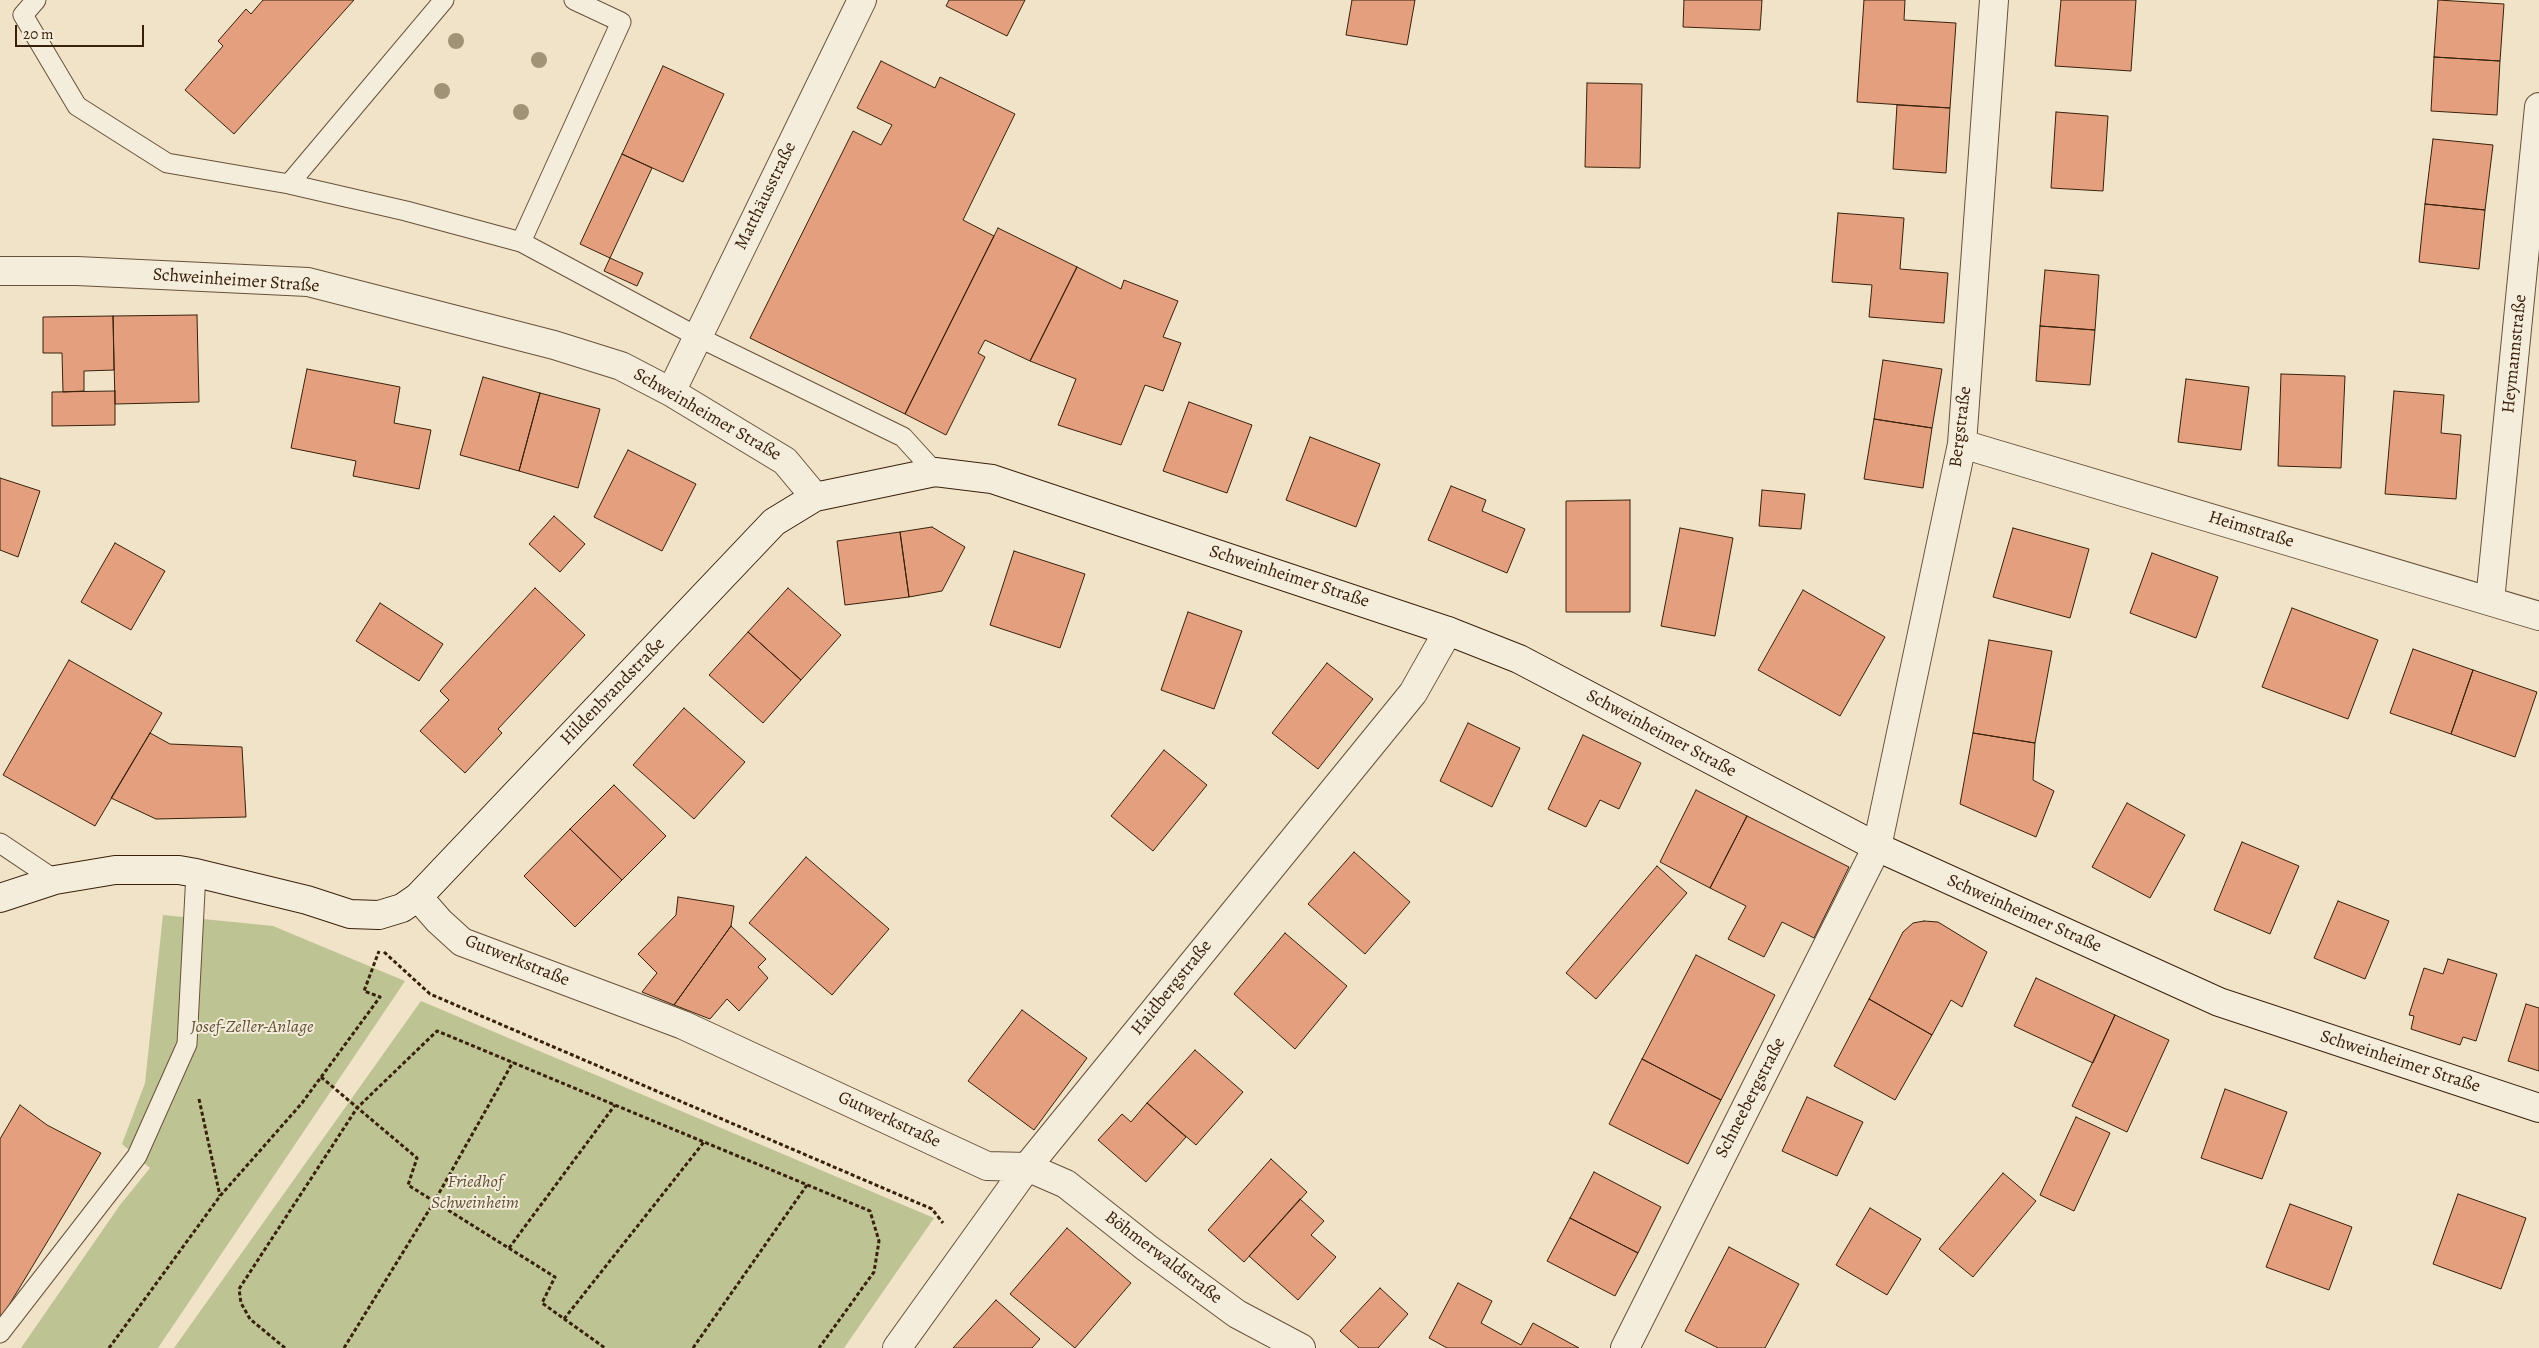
<!DOCTYPE html>
<meta charset="utf-8">
<style>
body{margin:0}
#map{position:relative;width:2539px;height:1348px;overflow:hidden;background:#f0e3c7;font-family:Alegreya,serif}
canvas{display:block}
.scale{position:absolute;left:15px;top:25px;width:129px;height:22px;box-sizing:border-box;border:2px solid #39200b;border-top:0;padding-left:6px;font-size:15px;line-height:18px;white-space:nowrap;color:#39200b;-webkit-text-stroke:4px #f5eddb;paint-order:stroke}
</style>
<div id="map">
<canvas width="2539" height="1348"></canvas>
<div class="scale">20 m</div>
</div>
<script>
const context = document.querySelector('canvas').getContext('2d');
context.lineJoin = 'round';
function fillPath(path, color) {
  context.fillStyle = color;
  context.fill(path, 'evenodd');
}
function toPath(rows) {
  const path = new Path2D();
  for (const r of rows) {
    path.moveTo(r[0], r[1]);
    for (let i = 2; i < r.length; i += 2) path.lineTo(r[i], r[i + 1]);
  }
  return path;
}
function trace(path, color, width, dash) {
  context.strokeStyle = color;
  context.lineWidth = width;
  context.lineCap = dash ? 'butt' : 'round';
  context.setLineDash(dash || []);
  context.stroke(path);
}
function drawText(font, color, halo, rows, align = 'center') {
  context.font = font + ' Alegreya,serif';
  context.lineWidth = 4;
  context.setLineDash([]);
  context.textBaseline = 'middle';
  context.strokeStyle = halo;
  context.fillStyle = color;
  for (const [text, x, y, turn = 0] of rows) {
    context.save();
    context.translate(x, y);
    context.rotate((+turn || 0) * Math.PI / 180);
    context.textAlign = isNaN(turn) ? turn : align;
    if (halo) context.strokeText(text, 0, 0);
    context.fillText(text, 0, 0);
    context.restore();
  }
}
const green = toPath([
 [163,915,273,926,405,981,158,1348,21,1348,120,1205,150,1168,122,1144,145,1083],
 [421,1001,934,1218,844,1348,174,1348]
]);
const building = toPath([
 [263,0,354,0,234,134,185,90,223,46,218,41,246,9,251,14,263,0],
 [949,0,1025,0,1007,36,946,6,949,0],
 [1352,0,1415,0,1407,45,1346,35,1352,0],
 [1684,0,1762,0,1760,30,1683,27,1684,0],
 [1864,0,1905,0,1904,20,1956,23,1950,108,1857,102,1864,0],
 [2061,0,2136,0,2131,71,2055,66,2061,0],
 [2438,0,2504,4,2500,61,2434,57,2438,0],
 [2434,57,2500,61,2497,115,2431,111,2434,57],
 [881,61,935,88,940,77,1015,114,963,220,994,236,905,414,750,338,853,131,881,145,892,125,857,108,881,61],
 [663,66,724,94,683,182,622,154,663,66],
 [1587,83,1642,84,1640,168,1585,167,1587,83],
 [1897,105,1950,108,1946,173,1893,169,1897,105],
 [2056,112,2108,116,2103,191,2051,188,2056,112],
 [2433,139,2493,145,2485,210,2425,204,2433,139],
 [622,154,652,168,610,258,580,244,622,154],
 [2425,204,2485,210,2479,269,2419,262,2425,204],
 [1838,213,1904,218,1900,269,1948,273,1944,323,1869,317,1872,285,1832,282,1838,213],
 [998,228,1077,267,1030,361,985,340,978,353,985,357,946,435,905,414,998,228],
 [610,258,643,273,637,286,604,271,610,258],
 [1077,267,1121,289,1124,280,1178,301,1163,337,1181,343,1163,391,1145,385,1121,445,1058,425,1076,379,1030,361,1077,267],
 [2045,270,2099,275,2095,330,2040,326,2045,270],
 [197,315,199,402,115,404,113,316,197,315],
 [113,316,114,370,84,371,84,391,63,392,62,353,43,353,43,317,113,316],
 [2040,326,2095,330,2090,385,2036,381,2040,326],
 [1883,360,1942,369,1932,428,1874,419,1883,360],
 [307,369,400,387,394,423,431,430,419,489,353,476,356,461,291,448,307,369],
 [2281,374,2345,376,2341,468,2278,466,2281,374],
 [483,377,540,393,519,471,460,455,483,377],
 [2186,379,2249,387,2241,450,2178,442,2186,379],
 [115,391,115,425,52,426,52,392,115,391],
 [2394,391,2444,395,2441,433,2461,435,2456,499,2385,494,2394,391],
 [540,393,600,409,578,488,519,471,540,393],
 [1189,402,1252,425,1227,493,1163,471,1189,402],
 [1874,419,1932,428,1923,488,1864,479,1874,419],
 [1310,437,1380,464,1356,527,1286,500,1310,437],
 [628,450,696,484,662,551,594,517,628,450],
 [0,478,40,491,18,557,0,550,0,478],
 [1451,486,1486,500,1482,511,1525,529,1507,573,1428,540,1451,486],
 [1762,490,1805,494,1801,529,1759,526,1762,490],
 [1630,500,1630,612,1566,612,1566,501,1630,500],
 [554,516,585,544,560,572,529,544,554,516],
 [932,527,965,547,942,591,909,597,900,532,932,527],
 [1680,528,1733,538,1715,636,1661,626,1680,528],
 [2013,528,2089,549,2070,618,1993,597,2013,528],
 [900,532,909,597,845,605,837,541,900,532],
 [115,543,165,571,131,630,81,602,115,543],
 [1014,551,1085,574,1060,648,990,625,1014,551],
 [2152,553,2218,577,2196,638,2130,613,2152,553],
 [535,588,585,635,498,729,502,733,465,773,420,731,449,700,440,691,535,588],
 [788,588,841,635,801,680,748,632,788,588],
 [1803,590,1885,637,1840,716,1758,670,1803,590],
 [380,603,443,644,419,681,356,641,380,603],
 [2292,608,2378,640,2348,719,2262,687,2292,608],
 [1188,612,1242,631,1214,709,1161,690,1188,612],
 [748,632,801,680,763,723,709,675,748,632],
 [1989,640,2052,651,2035,743,1973,733,1989,640],
 [2413,649,2473,670,2451,734,2390,713,2413,649],
 [69,660,162,713,95,826,3,775,69,660],
 [1327,663,1373,699,1318,769,1272,733,1327,663],
 [2473,670,2537,692,2515,757,2451,734,2473,670],
 [684,708,745,762,694,819,633,765,684,708],
 [1468,723,1520,748,1492,807,1440,781,1468,723],
 [150,733,170,744,242,747,246,817,156,819,111,798,150,733],
 [1973,733,2035,743,2033,780,2054,791,2036,837,1960,804,1973,733],
 [1583,735,1641,763,1619,809,1600,800,1586,827,1548,809,1583,735],
 [1164,750,1207,785,1153,851,1111,816,1164,750],
 [614,785,666,836,622,880,570,829,614,785],
 [1696,790,1747,816,1710,888,1660,862,1696,790],
 [2127,803,2185,835,2150,898,2092,867,2127,803],
 [1747,816,1849,867,1814,938,1782,922,1764,957,1728,939,1746,906,1710,888,1747,816],
 [570,829,622,880,575,927,524,876,570,829],
 [2242,842,2299,866,2270,934,2214,910,2242,842],
 [1354,852,1410,902,1365,954,1308,904,1354,852],
 [806,857,889,929,832,995,749,923,806,857],
 [1657,866,1687,893,1596,999,1566,973,1657,866],
 [678,897,734,906,731,926,674,1005,642,992,657,973,638,954,676,915,678,897],
 [2338,901,2389,921,2365,979,2314,958,2338,901],
 [1924,921,1938,922,1987,952,1962,1007,1951,1000,1932,1035,1869,999,1903,932,1913,923,1924,921],
 [731,926,766,959,758,967,768,978,739,1011,727,999,710,1019,674,1005,731,926],
 [1285,933,1347,986,1295,1049,1234,994,1285,933],
 [1696,955,1775,995,1721,1100,1642,1059,1696,955],
 [2448,959,2497,974,2476,1041,2463,1037,2460,1045,2411,1029,2414,1016,2409,1015,2424,968,2443,974,2448,959],
 [2036,978,2115,1015,2093,1063,2014,1026,2036,978],
 [1869,999,1932,1035,1895,1100,1834,1066,1869,999],
 [2526,1004,2539,1008,2539,1071,2508,1061,2526,1004],
 [1022,1010,1087,1058,1034,1130,968,1081,1022,1010],
 [2115,1015,2169,1040,2127,1132,2072,1106,2115,1015],
 [1195,1050,1243,1092,1196,1145,1147,1103,1195,1050],
 [1642,1059,1721,1100,1688,1164,1609,1124,1642,1059],
 [2225,1089,2287,1112,2262,1179,2201,1158,2225,1089],
 [1807,1097,1863,1122,1837,1176,1782,1151,1807,1097],
 [1147,1103,1186,1137,1146,1182,1098,1140,1122,1114,1131,1122,1147,1103],
 [20,1105,47,1125,101,1153,0,1320,0,1139,20,1105],
 [2076,1117,2110,1133,2074,1211,2040,1195,2076,1117],
 [1271,1159,1307,1192,1244,1262,1208,1230,1271,1159],
 [1594,1172,1661,1207,1638,1253,1570,1218,1594,1172],
 [2003,1173,2036,1201,1973,1277,1939,1249,2003,1173],
 [2458,1194,2526,1218,2501,1289,2433,1264,2458,1194],
 [1300,1199,1324,1221,1311,1235,1336,1257,1298,1300,1249,1256,1300,1199],
 [2290,1204,2352,1227,2329,1290,2266,1267,2290,1204],
 [1870,1208,1921,1239,1887,1295,1836,1265,1870,1208],
 [1570,1218,1638,1253,1615,1296,1547,1261,1570,1218],
 [1067,1228,1131,1283,1075,1348,1010,1294,1067,1228],
 [1729,1247,1799,1284,1765,1348,1718,1348,1685,1331,1729,1247],
 [1458,1283,1492,1301,1481,1323,1521,1345,1533,1323,1579,1348,1447,1348,1429,1338,1458,1283],
 [1380,1288,1408,1314,1378,1348,1359,1348,1340,1331,1380,1288],
 [996,1300,1040,1339,1032,1348,953,1348,996,1300]
]);
const path = toPath([
 [384,952,430,994,932,1209,943,1223],
 [321,1077,417,1158,408,1185,555,1277,542,1303,605,1348],
 [199,1099,220,1196],
 [509,1248,615,1105],
 [564,1319,704,1142],
 [109,1348,220,1196,302,1103,380,997,364,991,379,951],
 [285,1348,250,1319,241,1303,239,1289,357,1108,437,1031,870,1211,879,1241,874,1272,819,1348],
 [344,1348,434,1202,513,1062],
 [693,1348,807,1185]
]);
const lane = toPath([
 [36,0,23,15,77,106,167,163,289,184,406,211,521,242,698,337,903,437,935,472],
 [289,184,444,0],
 [521,242,621,22,574,0],
 [0,843,55,880],
 [0,1333,137,1156,187,1044,196,873]
]);
const street = toPath([
 [0,271,77,271,308,282,554,345,621,366,671,392,785,461,815,497],
 [671,392,862,0],
 [1962,444,2539,616],
 [2490,601,2539,107],
 [418,897,439,921,462,942,683,1025,987,1166,1027,1167,1066,1184,1147,1248,1237,1314,1301,1348],
 [897,1348,1027,1167,1413,693,1448,631],
 [1625,1348,1877,847,1962,444,1994,0]
]);
const secondary = toPath([
 [0,898,55,880,115,870,179,870,196,873,307,900,350,914,379,915,402,908,418,897,774,522,815,497,935,472,992,479,1448,631,1519,659,1877,847,2219,1002,2539,1108]
]);
const trees = [
 [456,41],
 [539,60],
 [442,91],
 [521,112]
];
const streetNames = [
 ["Matthäusstraße",766,196,-64],
 ["Schweinheimer Straße",236,281,4],
 ["Heymannstraße",2515,354,-84],
 ["Schweinheimer Straße",707,415,30],
 ["Bergstraße",1961,427,-83],
 ["Heimstraße",2251,530,17],
 ["Schweinheimer Straße",1289,577,18],
 ["Hildenbrandstraße",613,692,-46],
 ["Schweinheimer Straße",1661,734,28],
 ["Schweinheimer Straße",2024,914,24],
 ["Gutwerkstraße",517,961,22],
 ["Haidbergstraße",1172,988,-51],
 ["Schweinheimer Straße",2400,1062,18],
 ["Schneebergstraße",1751,1098,-63],
 ["Gutwerkstraße",889,1120,25],
 ["Böhmerwaldstraße",1163,1258,37]
];
const parkNames = [
 ["Josef-Zeller-Anlage",252,1028],
 ["Friedhof",475,1183],
 ["Schweinheim",475,1204]
];
fillPath(green, '#bdc393');
fillPath(building, '#e4a07e');
trace(building, '#39200b', 1);
trace(lane, '#67513a', 21);
trace(street, '#67513a', 30);
trace(secondary, '#39200b', 30);
trace(path, '#39200b', 3, [4, 2.5]);
trace(lane, '#f5eddb', 19);
trace(street, '#f5eddb', 28);
trace(secondary, '#f5eddb', 28);
context.fillStyle = '#a19376';
for (const [x, y] of trees) {
  context.beginPath();
  context.arc(x, y, 8, 0, 2 * Math.PI);
  context.fill();
}
drawText('18px', '#39200b', '#f5eddb', streetNames);
drawText('italic 18px', '#615134', '#f5eddb', parkNames);
</script>
